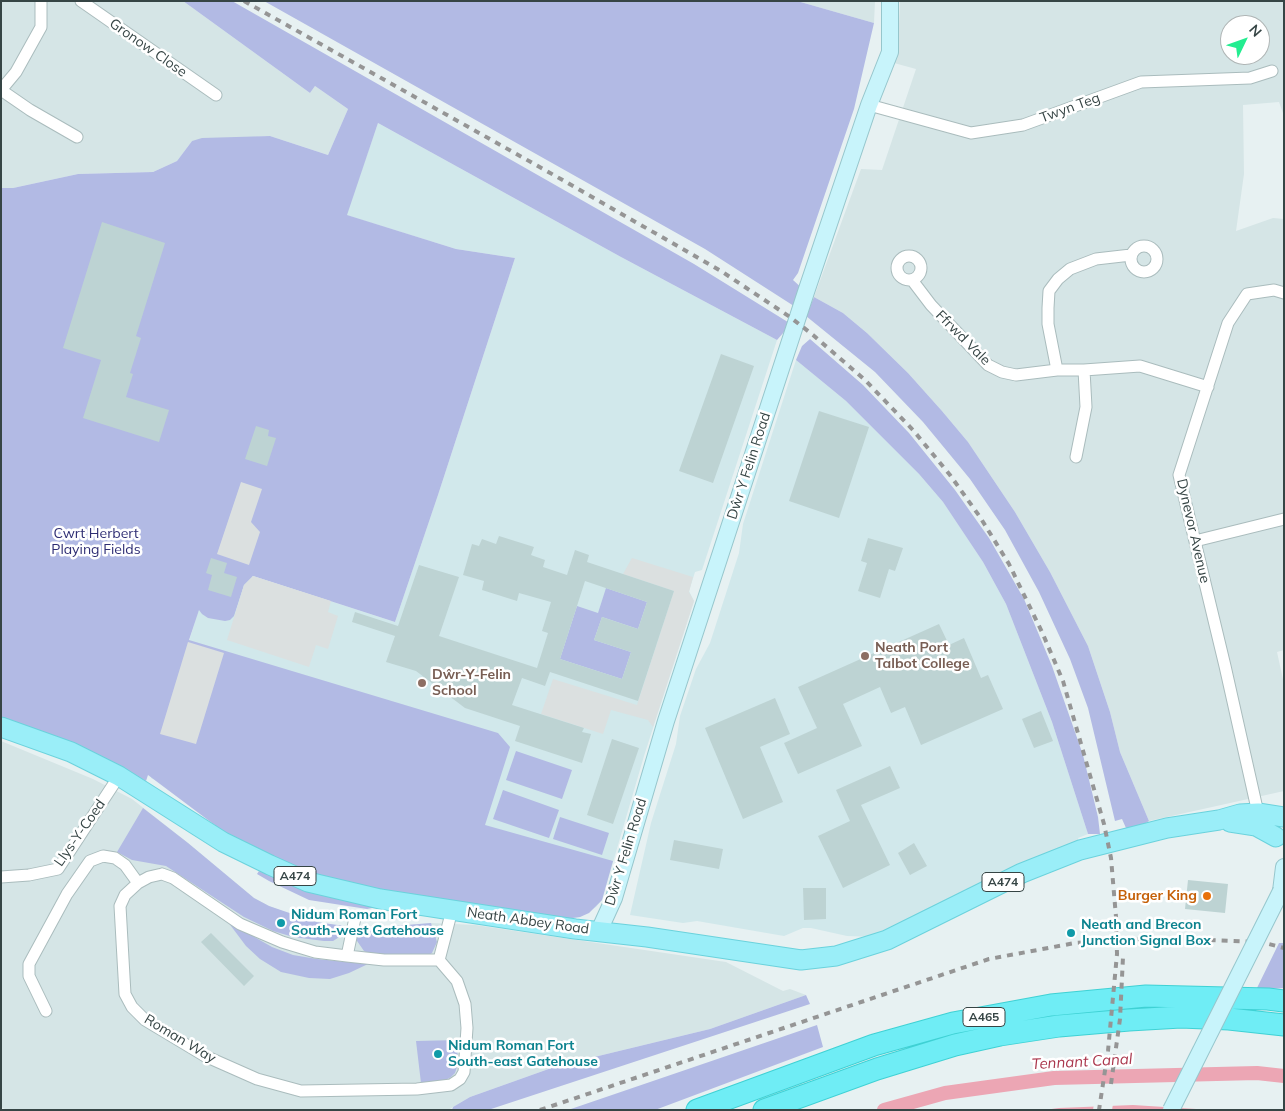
<!DOCTYPE html>
<meta charset="utf-8">
<style>
body{margin:0}
#map{position:relative;width:1285px;height:1111px;overflow:hidden;background:#e7f1f2;font-family:Mulish,sans-serif}
canvas{display:block}
.frame{position:absolute;inset:0;border:2px solid #364545;pointer-events:none}
.north{position:absolute;left:1220px;top:15px;width:50px;height:50px;box-sizing:border-box;background:#fff;border:1px solid #afb5b5;border-radius:50%;rotate:48deg;font-size:14px;font-weight:700;line-height:20px;text-align:center;color:#364545}
.north::after{content:'';display:block;margin:auto;width:18px;height:22px;background:#23ed90;clip-path:polygon(50% 0,100% 100%,50% 72%,0 100%)}
</style>
<div id="map">
<canvas width="1285" height="1111"></canvas>
<div class="frame"></div>
<div class="north">N</div>
</div>
<script>
const context = document.querySelector('canvas').getContext('2d');
context.lineJoin = 'round';
function fillPath(path, color) {
  context.fillStyle = color;
  context.fill(path, 'evenodd');
}
function toPath(rows) {
  const path = new Path2D();
  for (const r of rows) {
    if (r.length === 3) {
      path.moveTo(r[0] + r[2], r[1]);
      path.arc(r[0], r[1], r[2], 0, 2 * Math.PI);
      continue;
    }
    path.moveTo(r[0], r[1]);
    for (let i = 2; i < r.length; i += 2) path.lineTo(r[i], r[i + 1]);
  }
  return path;
}
function trace(path, color, width, dash) {
  context.strokeStyle = color;
  context.lineWidth = width;
  context.lineCap = dash ? 'butt' : 'round';
  context.setLineDash(dash || []);
  context.stroke(path);
}
function drawText(font, color, halo, rows, align = 'center') {
  context.font = font + ' Mulish,sans-serif';
  context.lineWidth = 5;
  context.setLineDash([]);
  context.textBaseline = 'middle';
  context.strokeStyle = halo;
  context.fillStyle = color;
  for (const [text, x, y, turn = 0] of rows) {
    context.save();
    context.translate(x, y);
    context.rotate((+turn || 0) * Math.PI / 180);
    context.textAlign = isNaN(turn) ? turn : align;
    if (halo) context.strokeText(text, 0, 0);
    context.fillText(text, 0, 0);
    context.restore();
  }
}
const residential = toPath([
 [1,1,183,1,310,93,315,86,348,109,328,155,270,136,192,141,177,161,153,172,78,174,13,188,1,188],
 [797,1,875,1,874,23],
 [900,1,1284,1,1284,116,1279,102,1243,105,1244,174,1236,231,1273,218,1284,219,1284,650,1277,652,1284,684,1284,791,1149,821,1120,752,1110,712,1088,646,1050,572,1015,512,968,442,942,411,908,373,867,333,843,313,814,297,861,169,882,170,916,69,894,63,899,24],
 [1230,25,1260,25,1260,55,1230,55],
 [1,741,93,779,132,799,188,843,254,898,269,906,290,914,316,922,359,929,431,923,475,925,726,962,783,991,790,989,806,995,710,1029,557,1066,470,1097,448,1110,7,1110,1,1107]
]);
const education = toPath([
 [378,123,621,257,777,340,702,570,695,572,689,591,694,601,644,756,602,900,596,907,580,917,565,919,382,890,151,778,189,641,199,609,253,576,395,622,438,495,515,258,456,249,346,215],
 [796,360,846,401,919,474,943,502,983,562,1006,604,1052,722,1088,834,1078,838,1079,842,876,937,847,936,811,928,803,928,784,936,697,921,683,923,630,915,651,823,676,744,680,716,696,669,710,643,739,553,743,524]
]);
const green = toPath([
 [183,1,232,1,694,264,791,324,777,340,621,257,378,123,347,215,456,249,515,258,438,495,395,622,253,576,244,585,234,616,230,620,225,621,208,618,202,614,199,610,189,640,498,733,510,747,485,825,613,861,602,900,589,913,580,917,565,919,382,890,325,878,279,862,224,832,148,775,146,781,116,765,1,717,1,188,13,188,78,174,153,172,177,161,192,141,202,138,270,136,328,155,348,109,315,86,310,93],
 [264,1,797,1,874,23,854,109,798,273,793,280,804,290,797,308,705,249],
 [814,297,843,313,867,333,908,373,942,411,968,442,1015,512,1050,572,1088,646,1110,712,1120,752,1149,821,1141,826,1126,828,1122,819,1115,821,1088,708,1070,659,1039,592,1005,530,970,479,923,422,875,372,806,316],
 [810,339,863,385,909,433,955,490,989,538,1024,599,1052,666,1083,755,1098,817,1100,834,1088,834,1052,722,1006,604,983,562,943,502,919,474,846,401,796,360,802,346],
 [606,588,647,602,638,629,602,617,594,640,631,652,622,679,560,659,577,606,598,613],
 [516,751,572,770,562,799,506,780],
 [503,790,559,810,549,838,493,819],
 [143,808,188,843,254,898,269,906,316,922,345,926,346,930,341,936,333,941,324,941,293,937,273,931,244,917,166,866,132,860,117,852],
 [560,817,609,833,602,855,553,839],
 [259,871,305,889,377,907,367,909,309,900,269,881,257,874],
 [228,922,272,947,293,955,317,959,368,964,349,973,330,979,309,978,281,972,260,959,246,946],
 [431,923,437,942,432,953,425,957,370,954,364,951,355,938,359,929],
 [1279,943,1284,943,1284,988,1256,990],
 [806,995,810,1004,488,1110,452,1110,453,1107,470,1097,557,1066,710,1029],
 [817,1025,823,1047,655,1110,568,1110],
 [458,1040,457,1067,455,1073,451,1077,444,1081,421,1083,416,1041]
]);
const parking = toPath([
 [241,482,262,489,251,522,260,532,249,565,217,554],
 [632,558,693,577,689,592,694,601,653,727,648,720,611,710,603,734,541,714,553,679,637,705,674,591,623,574],
 [253,576,331,601,328,612,338,616,328,649,316,645,309,667,227,640,244,585],
 [188,642,224,653,196,744,160,734]
]);
const water = toPath([
 [1133,1105,1212,1110,1044,1110,1059,1108]
]);
const pier = toPath([
 [1094,1104,1113,1104,1112,1110,1093,1110]
]);
const canal = toPath([
 [884,1110,945,1093,1054,1078,1257,1073,1284,1076]
]);
const building = toPath([
 [102,222,165,243,136,336,141,338,130,373,133,374,126,397,169,410,159,442,83,418,101,360,63,348],
 [721,354,754,366,713,483,679,471],
 [819,411,869,427,839,518,789,501],
 [256,426,269,430,268,436,276,438,267,466,245,459],
 [499,536,534,547,531,555,545,560,543,567,567,575,575,550,589,555,587,562,674,591,638,701,550,672,545,686,522,678,512,705,584,728,582,732,591,734,582,763,515,741,520,726,465,708,416,671,386,662,395,636,352,622,355,612,398,626,419,565,459,577,439,636,537,668,548,633,542,631,551,602,519,593,517,601,482,590,484,581,463,575,472,544,479,546,482,539,496,544],
 [585,581,647,602,638,629,602,617,594,640,631,652,622,679,560,659],
 [868,538,903,548,895,571,889,569,880,598,858,591,867,563,861,561],
 [211,558,227,563,224,573,237,577,231,597,208,590,212,575,206,573],
 [939,624,949,645,964,638,981,678,988,675,1003,709,921,745,905,707,891,713,880,687,843,704,862,746,798,774,784,743,817,728,798,687],
 [775,698,790,734,760,747,783,802,743,819,705,728],
 [1041,711,1053,741,1034,748,1022,719],
 [612,739,639,748,613,824,587,815],
 [890,766,900,788,861,805,890,865,843,888,818,836,850,821,836,790],
 [674,840,723,849,719,869,670,860],
 [914,843,927,866,910,875,898,853],
 [1188,880,1228,884,1225,913,1185,909],
 [803,888,826,888,826,919,804,920],
 [211,933,254,976,244,986,201,942]
]);
const street = toPath([
 [81,1,216,95],
 [1,90,16,72,41,27,41,1],
 [1,90,30,110,77,137],
 [869,105,971,133,1023,125,1141,82,1250,78,1272,71],
 [1144,259,13],
 [909,268,12],
 [912,280,931,305,988,365,1002,372,1016,375,1057,370,1084,370,1140,366,1208,387],
 [1057,370,1048,324,1048,308,1049,291,1058,279,1070,269,1096,259,1131,255],
 [1076,457,1086,407,1084,370],
 [1195,541,1284,519],
 [1258,813,1225,666,1179,475,1228,323,1247,294,1274,290,1284,293],
 [162,874,173,878,240,924,282,942,315,952,347,956,384,960,439,960,457,981,465,1004,467,1028,464,1072,460,1079,451,1085,417,1089,301,1091,257,1079,205,1056,145,1020,132,1007,125,994,120,906,125,895,138,883,149,877,162,874],
 [1,877,29,875,58,869,119,776],
 [347,956,355,918],
 [439,960,452,910],
 [46,1011,29,976,29,964,67,894,90,861,103,856,115,858,125,865,138,883]
]);
const secondary = toPath([
 [1281,891,1284,867],
 [599,931,614,898,666,721,806,292,869,105,890,52,890,1]
]);
const primary = toPath([
 [1,727,71,752,119,776,223,842,270,865,308,882,380,899,575,929,647,937,801,960,836,956,887,940,1022,873,1080,850,1167,828,1219,820,1240,814,1258,813,1284,817],
 [1230,822,1256,826,1276,837]
]);
const highway = toPath([
 [697,1110,874,1045,953,1023,1051,1005,1146,996,1268,999,1284,1001],
 [764,1110,877,1069,955,1045,1000,1035,1059,1026,1129,1020,1181,1017,1229,1019,1284,1025]
]);
const rail = toPath([
 [244,1,545,170,721,271,790,317,813,335,865,380,913,430,950,475,980,517,1009,564,1042,632,1063,681,1104,824,1111,858,1116,917,1117,954,1108,1051,1099,1110],
 [1111,1084,1120,1019,1123,957],
 [540,1110,989,959,1075,943,1159,938,1261,942,1284,948]
]);
const secondaryBridge = toPath([
 [1171,1110,1281,891]
]);
const markers = [
 [865,656,5,"#8d6e63"],
 [422,683,5,"#8d6e63"],
 [1207,896,5,"#e8710a"],
 [281,923,5,"#0f9aa8"],
 [1071,933,5,"#0f9aa8"],
 [438,1054,5,"#0f9aa8"]
];
const shields = [
 [295,876,42],
 [1003,882,42],
 [984,1017,42]
];
const shieldNames = [
 ["A474",295,876],
 ["A474",1003,882],
 ["A465",984,1017]
];
const streetNames = [
 ["Gronow Close",148,48,35],
 ["Twyn Teg",1070,108,-20],
 ["Ffrwd Vale",963,338,45],
 ["Dŵr Y Felin Road",749,466,-72],
 ["Dynevor Avenue",1193,531,77],
 ["Llys-Y-Coed",80,833,-55],
 ["Dŵr Y Felin Road",626,852,-73],
 ["Neath Abbey Road",528,921,8],
 ["Roman Way",180,1039,31]
];
const parkNames = [
 ["Cwrt Herbert",96,534],
 ["Playing Fields",96,550]
];
const educationNames = [
 ["Neath Port",875,648],
 ["Talbot College",875,664],
 ["Dŵr-Y-Felin",432,675],
 ["School",432,691]
];
const foodNames = [
 ["Burger King",1197,896]
];
const cultureNames = [
 ["Nidum Roman Fort",291,915],
 ["South-west Gatehouse",291,931],
 ["Neath and Brecon",1081,925],
 ["Junction Signal Box",1081,941],
 ["Nidum Roman Fort",448,1046],
 ["South-east Gatehouse",448,1062]
];
const waterNames = [
 ["Tennant Canal",1082,1062,-3]
];
fillPath(residential, '#d5e5e6');
fillPath(education, '#d1e8eb');
fillPath(green, '#b2bae4');
fillPath(parking, '#dbe0e0');
fillPath(water, '#eca6b4');
fillPath(pier, '#e7f1f2');
trace(canal, '#eca6b4', 14);
fillPath(building, '#bdd3d3');
trace(street, '#aabcbd', 13);
trace(secondary, '#96c6cc', 18);
trace(primary, '#6bd2dc', 21);
trace(highway, '#3fd1d4', 23);
trace(street, '#fff', 11);
trace(secondary, '#c8f4fb', 16);
trace(primary, '#9aeef8', 19);
trace(highway, '#6fedf5', 21);
trace(rail, '#959595', 4, [6, 6]);
trace(secondaryBridge, '#96c6cc', 18, []);
trace(secondaryBridge, '#c8f4fb', 16);
for (const [x, y, r, color] of markers) {
  const dot = new Path2D();
  dot.arc(x, y, r, 0, 2 * Math.PI);
  context.fillStyle = color;
  context.fill(dot);
  trace(dot, '#fff', 2);
}
for (const [x, y, w] of shields) {
  const box = new Path2D();
  box.roundRect(x - w / 2, y - 9.5, w, 19, 4);
  context.fillStyle = '#fff';
  context.fill(box);
  trace(box, '#364545', 1);
}
drawText('bold 12px', '#364545', null, shieldNames);
drawText('14px', '#364545', '#fff', streetNames);
drawText('14px', '#2e2d73', '#fff', parkNames);
drawText('bold 14px', '#785e54', '#fff', educationNames, 'left');
drawText('bold 14px', '#c56008', '#fff', foodNames, 'right');
drawText('bold 14px', '#0d838f', '#fff', cultureNames, 'left');
drawText('italic 15px', '#aa364c', '#fff', waterNames);
</script>
